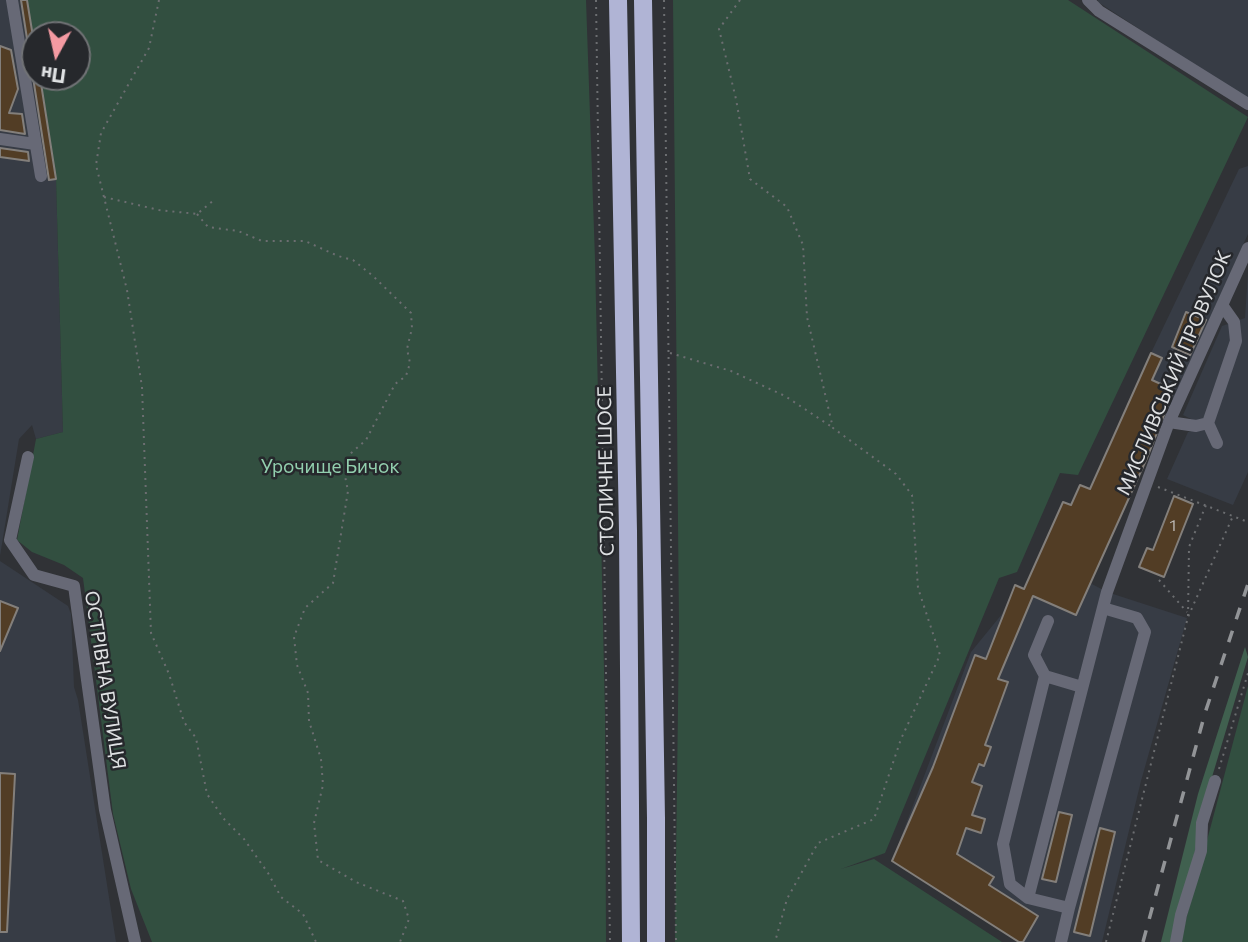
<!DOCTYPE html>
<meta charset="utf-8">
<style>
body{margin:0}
#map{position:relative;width:1248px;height:942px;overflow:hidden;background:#303236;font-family:Commissioner,sans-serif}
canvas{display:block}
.north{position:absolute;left:21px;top:21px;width:70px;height:70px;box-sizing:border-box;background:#26282c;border:2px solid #707275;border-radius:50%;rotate:188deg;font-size:19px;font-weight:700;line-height:28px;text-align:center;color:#dfe1e3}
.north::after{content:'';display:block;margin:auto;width:24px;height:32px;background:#f49aa2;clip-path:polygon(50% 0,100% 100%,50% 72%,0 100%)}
</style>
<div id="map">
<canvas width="1248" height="942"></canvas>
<div class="north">Пн</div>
</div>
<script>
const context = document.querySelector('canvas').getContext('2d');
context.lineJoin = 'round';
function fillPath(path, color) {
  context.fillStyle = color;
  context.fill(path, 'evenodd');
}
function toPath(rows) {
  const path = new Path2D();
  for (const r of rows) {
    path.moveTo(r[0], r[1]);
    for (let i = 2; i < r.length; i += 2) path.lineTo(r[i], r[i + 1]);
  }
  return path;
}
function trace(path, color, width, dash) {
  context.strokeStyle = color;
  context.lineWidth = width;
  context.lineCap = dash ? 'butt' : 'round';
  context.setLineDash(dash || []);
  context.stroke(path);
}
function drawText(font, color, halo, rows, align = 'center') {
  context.font = font + ' Commissioner,sans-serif';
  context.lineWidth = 5;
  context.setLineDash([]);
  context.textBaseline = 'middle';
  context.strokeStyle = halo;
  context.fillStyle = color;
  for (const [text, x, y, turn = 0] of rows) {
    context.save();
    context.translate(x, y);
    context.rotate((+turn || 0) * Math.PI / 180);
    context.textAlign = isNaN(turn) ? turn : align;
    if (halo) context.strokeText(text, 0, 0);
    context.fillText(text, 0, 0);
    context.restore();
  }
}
const built = toPath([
 [0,0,27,0,35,49,35,77,40,77,56,179,63,432,36,439,32,425,19,439,0,556],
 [1098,0,1248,0,1248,100,1098,2],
 [1248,166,1248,234,1090,583,1107,592,1187,618,1141,781,1102,942,1019,942,892,861,971,652,1002,614,1015,585,1024,588,1063,502,1071,505,1080,485,1090,489,1151,353,1239,169],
 [1248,273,1248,472,1233,505,1167,479,1188,432,1194,431,1197,422,1183,415,1222,326,1245,318],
 [0,561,68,606,71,614,74,687,78,700,116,942,0,942]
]);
const green = toPath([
 [27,0,586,0,595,259,605,715,606,942,152,942,131,889,113,814,83,578,64,565,32,552,17,540,36,439,63,432,56,179,40,77,77,77,77,35,35,35,35,49],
 [673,0,1068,0,1248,117,1078,475,1060,473,1017,572,999,578,885,853,841,869,874,859,1002,942,675,942,679,627],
 [1248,686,1248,942,1180,942]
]);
const forest = toPath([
 [1245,647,1248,657,1197,827,1197,842,1188,883,1171,942,1161,942,1198,794]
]);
const building = toPath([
 [21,0,27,0,35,49,35,77,40,77,56,179,49,180,21,0],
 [0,46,11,50,18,89,9,113,22,114,25,134,0,130,0,46],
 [0,148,28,152,29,161,0,157,0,148],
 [1186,312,1206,320,1190,355,1172,347,1186,312],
 [1151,353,1162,358,1152,380,1174,390,1147,458,1076,615,1033,596,998,679,1008,682,985,745,991,747,984,766,979,764,972,782,982,786,972,815,985,819,981,833,966,828,957,854,994,877,989,885,1038,916,1023,942,1019,942,892,861,933,767,975,655,986,659,1015,585,1024,589,1063,502,1071,505,1080,485,1090,489,1151,353],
 [1174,496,1193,504,1164,577,1139,567,1147,548,1153,550,1174,496],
 [0,601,18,608,0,651,0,601],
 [0,773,15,774,7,932,0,932,0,773],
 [1059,812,1072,815,1056,882,1042,879,1059,812],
 [1100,828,1115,832,1090,936,1074,932,1100,828]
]);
const path = toPath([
 [159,0,149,48,101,133,96,165,127,290,142,387,151,633,169,674,184,722,196,738,207,794,224,819,244,839,268,873,281,897,303,914,316,942],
 [596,0,610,942],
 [664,0,676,942],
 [740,0,719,29,736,99,750,179,787,207,803,245,807,317,833,428,896,474,912,495,918,588,940,655,901,739,874,819,818,843,787,899,775,942],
 [104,197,159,210,197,214,214,200],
 [197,214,208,227,238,231,262,241,305,241,338,256,353,260,373,276,411,313,412,328,407,349,410,363,406,376,395,384,366,440,350,454,345,476,348,491,333,583,305,608,294,637,297,665,308,693,309,721,321,759,323,785,314,823,318,860,356,882,403,901,409,919,400,942],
 [670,353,731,371,785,396,832,427],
 [1158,487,1248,522],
 [1159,580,1187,612],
 [1188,616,1189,547,1206,505],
 [1219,769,1248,673],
 [1106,942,1188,617,1233,516]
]);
const minor = toPath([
 [12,0,41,176],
 [1088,0,1099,11,1248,104],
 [0,139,35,144],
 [1169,422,1196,426,1208,423],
 [1217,443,1208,423,1236,341,1234,322,1222,305],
 [28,457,10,540,34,575,74,586,105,810,135,942],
 [1045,676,1034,655,1048,621],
 [1028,898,1010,884,1003,844,1045,676,1082,687],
 [1069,908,1145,632,1137,618,1103,608],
 [1061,942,1069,908,1028,898,1107,592,1169,422,1248,248],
 [1176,942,1181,915,1201,851,1202,823,1215,781]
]);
const highway = toPath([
 [618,0,628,531,631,942],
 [643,0,656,818,656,942]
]);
const rail = toPath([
 [1143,942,1205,713,1248,584]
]);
const numberNames = [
 ["1",1173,526]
];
const streetNames = [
 ["МИСЛИВСЬКИЙ ПРОВУЛОК",1174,373,-67],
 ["СТОЛИЧНЕ ШОСЕ",606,471,-91],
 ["ОСТРІВНА ВУЛИЦЯ",105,680,81]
];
const parkNames = [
 ["Урочище Бичок",330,467]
];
fillPath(built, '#373c45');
fillPath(green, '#324f40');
fillPath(forest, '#40604f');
fillPath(building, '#523d25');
trace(building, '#837f7b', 2);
trace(path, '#6c6e71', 2, [2, 5]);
trace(minor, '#676976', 12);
trace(highway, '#b0b4d5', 18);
trace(rail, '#929497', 3.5, [12, 12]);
drawText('16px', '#bcb8b4', null, numberNames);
drawText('19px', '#dfe1e3', '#26282c', streetNames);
drawText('19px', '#92cfae', '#26282c', parkNames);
</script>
